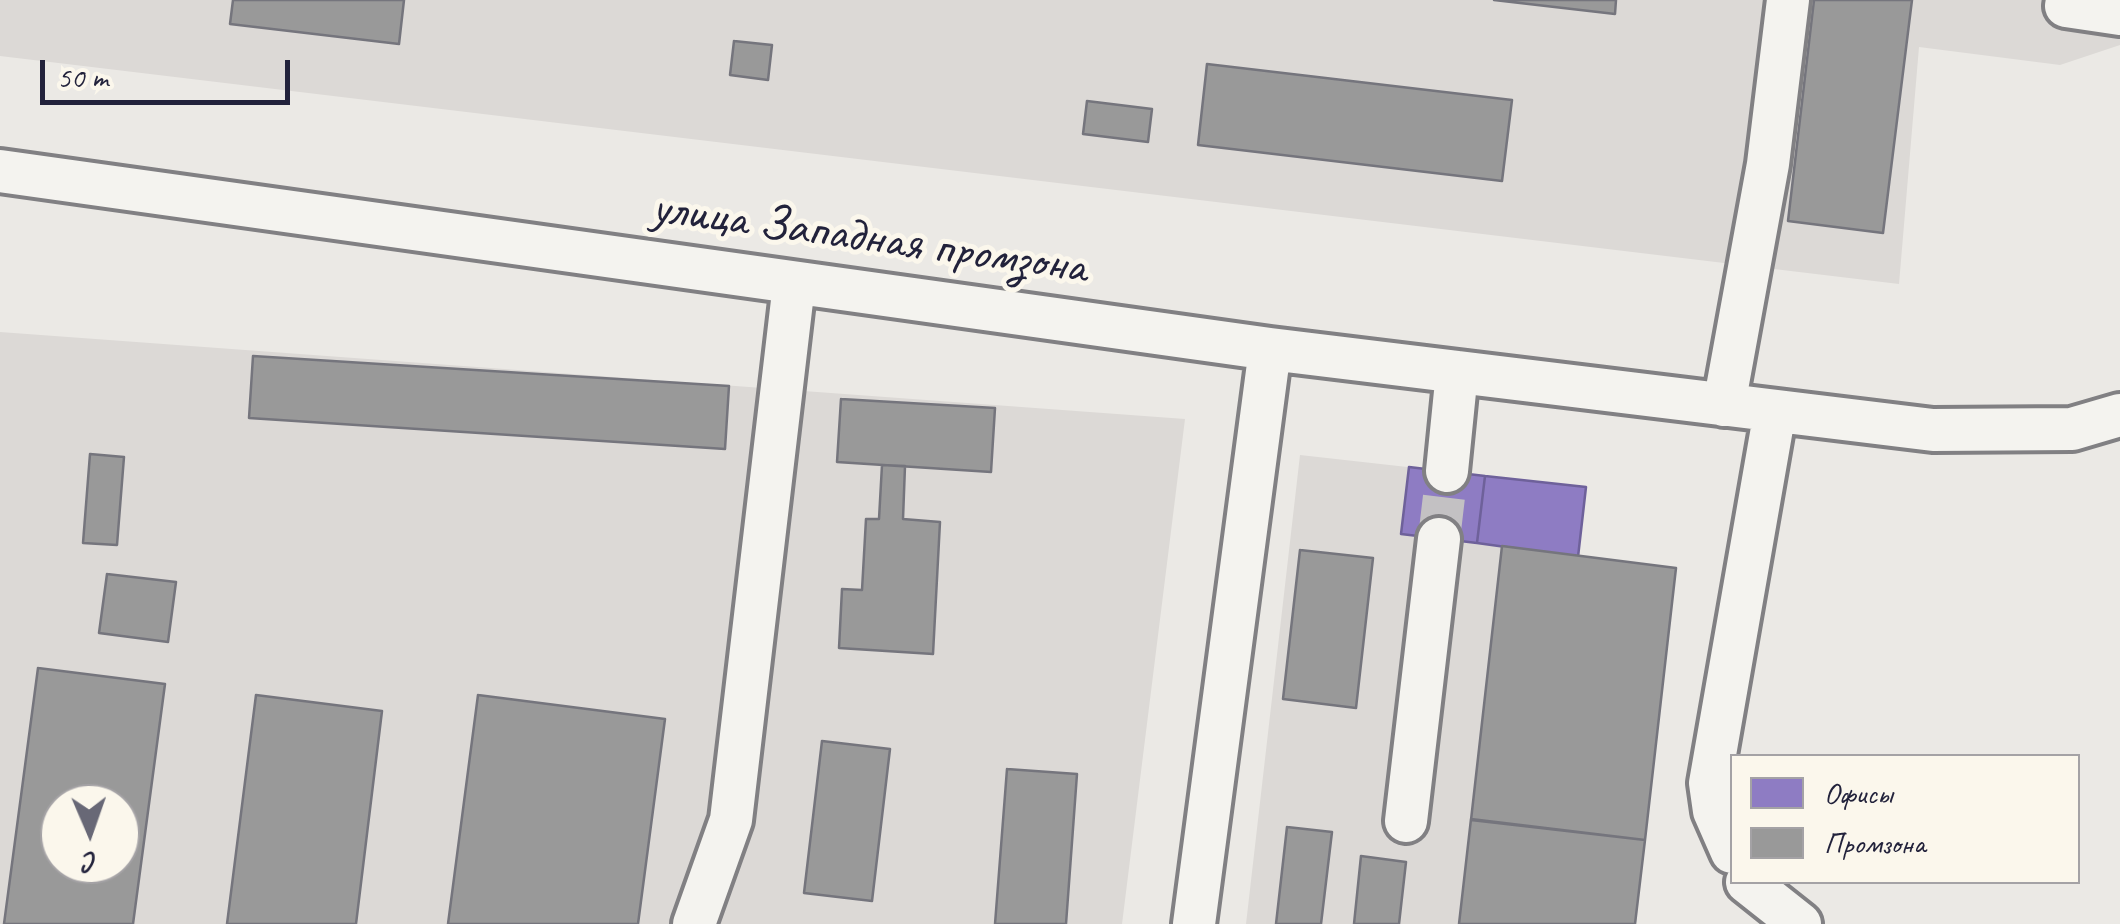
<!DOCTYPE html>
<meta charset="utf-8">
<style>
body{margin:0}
#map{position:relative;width:2120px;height:924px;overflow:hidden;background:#ebe9e5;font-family:Caveat,sans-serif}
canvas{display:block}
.legend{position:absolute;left:1730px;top:754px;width:350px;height:130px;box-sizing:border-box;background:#fbf7ec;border:2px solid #a4a2a5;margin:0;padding:12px 18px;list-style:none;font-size:30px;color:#22223b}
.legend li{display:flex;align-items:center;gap:20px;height:50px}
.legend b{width:50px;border:2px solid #a4a2a5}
.north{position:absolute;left:40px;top:784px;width:100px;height:100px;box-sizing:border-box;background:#fbf7ec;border:2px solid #a4a2a5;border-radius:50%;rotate:178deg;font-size:28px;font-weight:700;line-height:40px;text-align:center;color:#22223b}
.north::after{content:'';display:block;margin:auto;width:35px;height:45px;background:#686876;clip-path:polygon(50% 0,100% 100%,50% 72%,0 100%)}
.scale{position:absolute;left:40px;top:60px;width:250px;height:45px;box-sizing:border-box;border:5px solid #22223b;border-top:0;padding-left:12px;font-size:30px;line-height:35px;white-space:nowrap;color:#22223b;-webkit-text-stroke:8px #fbf7ec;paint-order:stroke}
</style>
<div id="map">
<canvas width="2120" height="924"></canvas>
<ul class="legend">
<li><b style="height:28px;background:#8e7cc3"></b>Офисы</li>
<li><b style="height:28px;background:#999"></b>Промзона</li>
</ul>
<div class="north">С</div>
<div class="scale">50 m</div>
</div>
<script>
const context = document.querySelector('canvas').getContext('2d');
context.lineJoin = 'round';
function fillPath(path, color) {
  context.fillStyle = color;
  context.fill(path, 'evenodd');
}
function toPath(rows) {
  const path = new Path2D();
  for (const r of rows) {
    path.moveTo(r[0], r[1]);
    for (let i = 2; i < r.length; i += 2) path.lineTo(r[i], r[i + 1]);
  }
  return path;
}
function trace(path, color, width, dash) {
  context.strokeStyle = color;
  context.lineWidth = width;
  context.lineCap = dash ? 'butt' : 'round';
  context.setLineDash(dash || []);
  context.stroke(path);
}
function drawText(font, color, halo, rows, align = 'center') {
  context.font = font + ' Caveat,sans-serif';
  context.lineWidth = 10;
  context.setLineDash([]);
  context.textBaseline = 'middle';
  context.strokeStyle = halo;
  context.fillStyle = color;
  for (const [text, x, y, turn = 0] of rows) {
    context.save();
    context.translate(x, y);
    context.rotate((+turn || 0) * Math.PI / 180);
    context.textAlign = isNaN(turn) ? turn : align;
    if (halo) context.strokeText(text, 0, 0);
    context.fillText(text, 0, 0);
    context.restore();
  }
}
const built = toPath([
 [0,0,2120,0,2120,45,2060,65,1919,47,1899,284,0,56],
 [0,332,1185,419,1122,924,0,924],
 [60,804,120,804,120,864,60,864],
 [1300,455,1586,487,1578,557,1676,568,1636,924,1246,924]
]);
const offices = toPath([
 [1409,467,1485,476,1477,543,1401,534,1409,467],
 [1485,476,1586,487,1578,557,1477,543,1485,476]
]);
const industry = toPath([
 [233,0,404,0,399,44,230,24,233,0],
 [1494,0,1616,0,1615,14,1494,0],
 [1814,0,1912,0,1883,233,1788,221,1814,0],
 [734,41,772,45,768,80,730,75,734,41],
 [1207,64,1512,100,1502,181,1198,145,1207,64],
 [1087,101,1152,109,1148,142,1083,134,1087,101],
 [253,356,729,386,725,449,249,418,253,356],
 [841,399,995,408,991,472,837,462,841,399],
 [90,454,124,457,117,545,83,543,90,454],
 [882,465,905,466,903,519,940,522,933,654,839,648,842,589,862,590,866,519,879,519,882,465],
 [1502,546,1676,568,1645,840,1471,820,1502,546],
 [1300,550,1373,558,1356,708,1283,699,1300,550],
 [107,574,176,582,168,642,99,633,107,574],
 [38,668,165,684,133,924,4,924,38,668],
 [60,804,120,804,120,864,60,864,60,804],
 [256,695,382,711,356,924,227,924,256,695],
 [478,695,665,719,638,924,448,924,478,695],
 [822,741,890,749,872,901,804,893,822,741],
 [1007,769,1077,774,1066,924,995,924,1007,769],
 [1471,819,1645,840,1635,924,1459,924,1471,819],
 [1287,827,1332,832,1321,924,1276,924,1287,827],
 [1361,856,1406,862,1399,924,1354,924,1361,856]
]);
const minorTunnel = toPath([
 [1439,539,1447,471]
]);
const minor = toPath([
 [2067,0,2066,6,2120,14],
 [0,171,1270,349,1933,430,2072,429,2120,415],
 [1724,405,1768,164,1788,0],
 [1447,471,1457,372],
 [1406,821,1439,539],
 [1732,852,1714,811,1710,783,1775,411],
 [1747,882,1800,924],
 [694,924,731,820,794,284],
 [1194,924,1270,349]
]);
const streetNames = [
 ["улица Западная промзона",869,239,8]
];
fillPath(built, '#dcd9d6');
fillPath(offices, '#8e7cc3');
trace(offices, '#6e619a', 2.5);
fillPath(industry, '#999');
trace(industry, '#75757d', 2.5);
trace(minorTunnel, '#c3c1c3', 42, [42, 21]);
trace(minor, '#818083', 50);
trace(minor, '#f4f3ef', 42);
drawText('50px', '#22223b', '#fbf7ec', streetNames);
</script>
